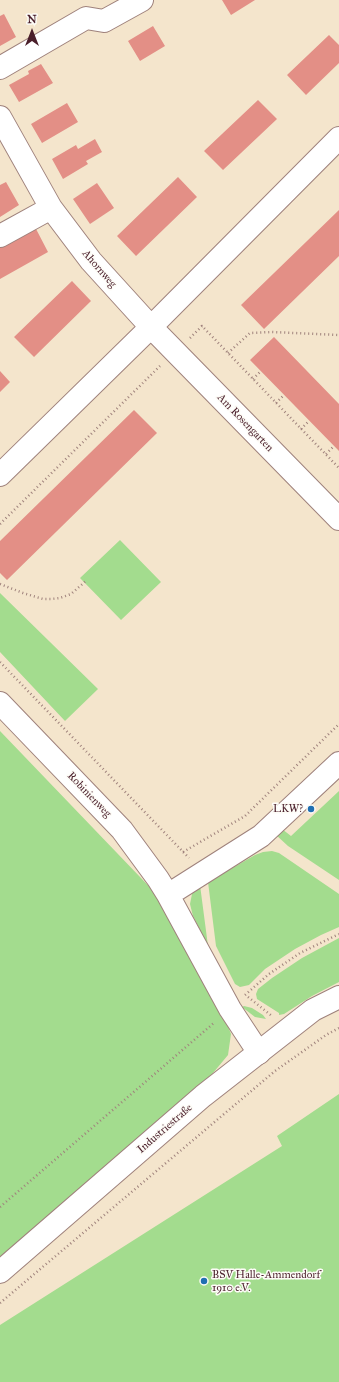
<!DOCTYPE html>
<meta charset="utf-8">
<style>
body{margin:0}
#map{position:relative;width:339px;height:1382px;overflow:hidden;background:#f4e5cc;font-family:"IM FELL Great Primer",serif}
canvas{display:block}
.north{position:absolute;left:12px;top:12px;width:40px;height:40px;-webkit-text-stroke:3px #fdfcf7;paint-order:stroke;rotate:0deg;font-size:11px;font-weight:700;line-height:16px;text-align:center;color:#4a1f2b}
.north::after{content:'';display:block;margin:auto;width:14px;height:18px;background:#4a1f2b;clip-path:polygon(50% 0,100% 100%,50% 72%,0 100%)}
</style>
<div id="map">
<canvas width="339" height="1382"></canvas>
<div class="north">N</div>
</div>
<script>
const context = document.querySelector('canvas').getContext('2d');
context.lineJoin = 'round';
function fillPath(path, color) {
  context.fillStyle = color;
  context.fill(path, 'evenodd');
}
function toPath(rows) {
  const path = new Path2D();
  for (const r of rows) {
    path.moveTo(r[0], r[1]);
    for (let i = 2; i < r.length; i += 2) path.lineTo(r[i], r[i + 1]);
  }
  return path;
}
function trace(path, color, width, dash) {
  context.strokeStyle = color;
  context.lineWidth = width;
  context.lineCap = dash ? 'butt' : 'round';
  context.setLineDash(dash || []);
  context.stroke(path);
}
function drawText(font, color, halo, rows, align = 'center') {
  context.font = font + ' "IM FELL Great Primer",serif';
  context.lineWidth = 3;
  context.setLineDash([]);
  context.textBaseline = 'middle';
  context.strokeStyle = halo;
  context.fillStyle = color;
  for (const [text, x, y, turn = 0] of rows) {
    context.save();
    context.translate(x, y);
    context.rotate((+turn || 0) * Math.PI / 180);
    context.textAlign = isNaN(turn) ? turn : align;
    if (halo) context.strokeText(text, 0, 0);
    context.fillText(text, 0, 0);
    context.restore();
  }
}
const green = toPath([
 [120,540,161,582,121,620,80,578],
 [0,593,98,689,65,721,0,652],
 [0,731,164,902,222,1011,231,1034,228,1055,208,1079,0,1262],
 [339,791,339,880,288,846,275,834,282,829,291,836],
 [272,851,279,853,339,894,339,927,321,935,295,949,265,969,249,985,240,987,235,984,216,946,208,882,255,855,263,852],
 [200,885,208,946,193,916,190,904,192,894,195,889],
 [339,938,339,982,312,996,284,1014,279,1015,279,1013,257,999,256,994,258,989,272,978,302,958],
 [244,1006,252,1008,263,1015,266,1019,255,1017,242,1007],
 [339,1094,339,1382,0,1382,0,1325,282,1146,277,1136]
]);
const building = toPath([
 [222,0,255,0,231,15],
 [4,14,16,37,0,46,0,16],
 [153,26,165,46,140,61,128,41],
 [329,35,339,45,339,63,306,95,287,75],
 [41,64,53,83,19,102,9,85,29,74,28,71],
 [258,100,277,119,223,170,204,151],
 [67,103,78,122,42,143,31,124],
 [95,139,102,152,86,161,88,164,63,179,52,159,76,145,78,149],
 [178,177,197,197,136,256,117,236],
 [6,182,19,205,0,217,0,185],
 [97,183,114,208,90,224,73,199],
 [339,210,339,256,264,329,241,305],
 [35,227,48,252,0,279,0,247],
 [72,281,91,301,34,357,14,337],
 [274,337,339,404,339,451,250,360],
 [0,371,10,382,0,392],
 [134,410,157,433,7,580,0,573,0,541]
]);
const path = toPath([
 [190,338,202,326,339,468],
 [228,353,250,333,272,332,339,335],
 [253,379,261,371],
 [276,403,284,395],
 [301,429,309,421],
 [326,454,334,446],
 [0,524,160,366],
 [0,584,23,593,43,599,51,599,60,598,71,594,87,580],
 [0,662,189,858],
 [183,852,245,816,339,724],
 [245,995,269,974,300,953,339,934],
 [248,997,272,1016],
 [0,1207,215,1022],
 [0,1303,275,1071,326,1035,339,1028]
]);
const minor = toPath([
 [0,68,86,18,104,21,142,0],
 [0,117,51,208,91,261,151,327,339,519],
 [0,236,51,208],
 [0,475,151,327,339,138],
 [0,703,122,830,158,879,168,895,230,1009,259,1053],
 [168,895,261,836,339,763]
]);
const tertiary = toPath([
 [0,1272,203,1096,313,1010,339,997]
]);
const markers = [
 [311,809,4,"#1f6fb2"],
 [204,1281,4,"#1f6fb2"]
];
const streetNames = [
 ["Ahornweg",99,269,49],
 ["Am Rosengarten",245,423,46],
 ["Robinienweg",89,795,46],
 ["Industriestraße",165,1129,-41]
];
const poiNames = [
 ["LKW?",303,809],
 ["BSV Halle-Ammendorf",212,1275,"left"],
 ["1910 e.V.",212,1288,"left"]
];
fillPath(green, '#a3dc8e');
fillPath(building, '#e38f86');
trace(minor, '#9f827c', 24);
trace(tertiary, '#9f827c', 24);
trace(path, '#9f827c', 2.5, [1, 3]);
trace(minor, '#fff', 22);
trace(tertiary, '#fff', 22);
for (const [x, y, r, color] of markers) {
  const dot = new Path2D();
  dot.arc(x, y, r, 0, 2 * Math.PI);
  context.fillStyle = color;
  context.fill(dot);
  trace(dot, '#fdfcf7', 1.5);
}
drawText('11px', '#4a1f2b', '#fdfcf7', streetNames);
drawText('11px', '#4a1f2b', '#fdfcf7', poiNames, 'right');
</script>
